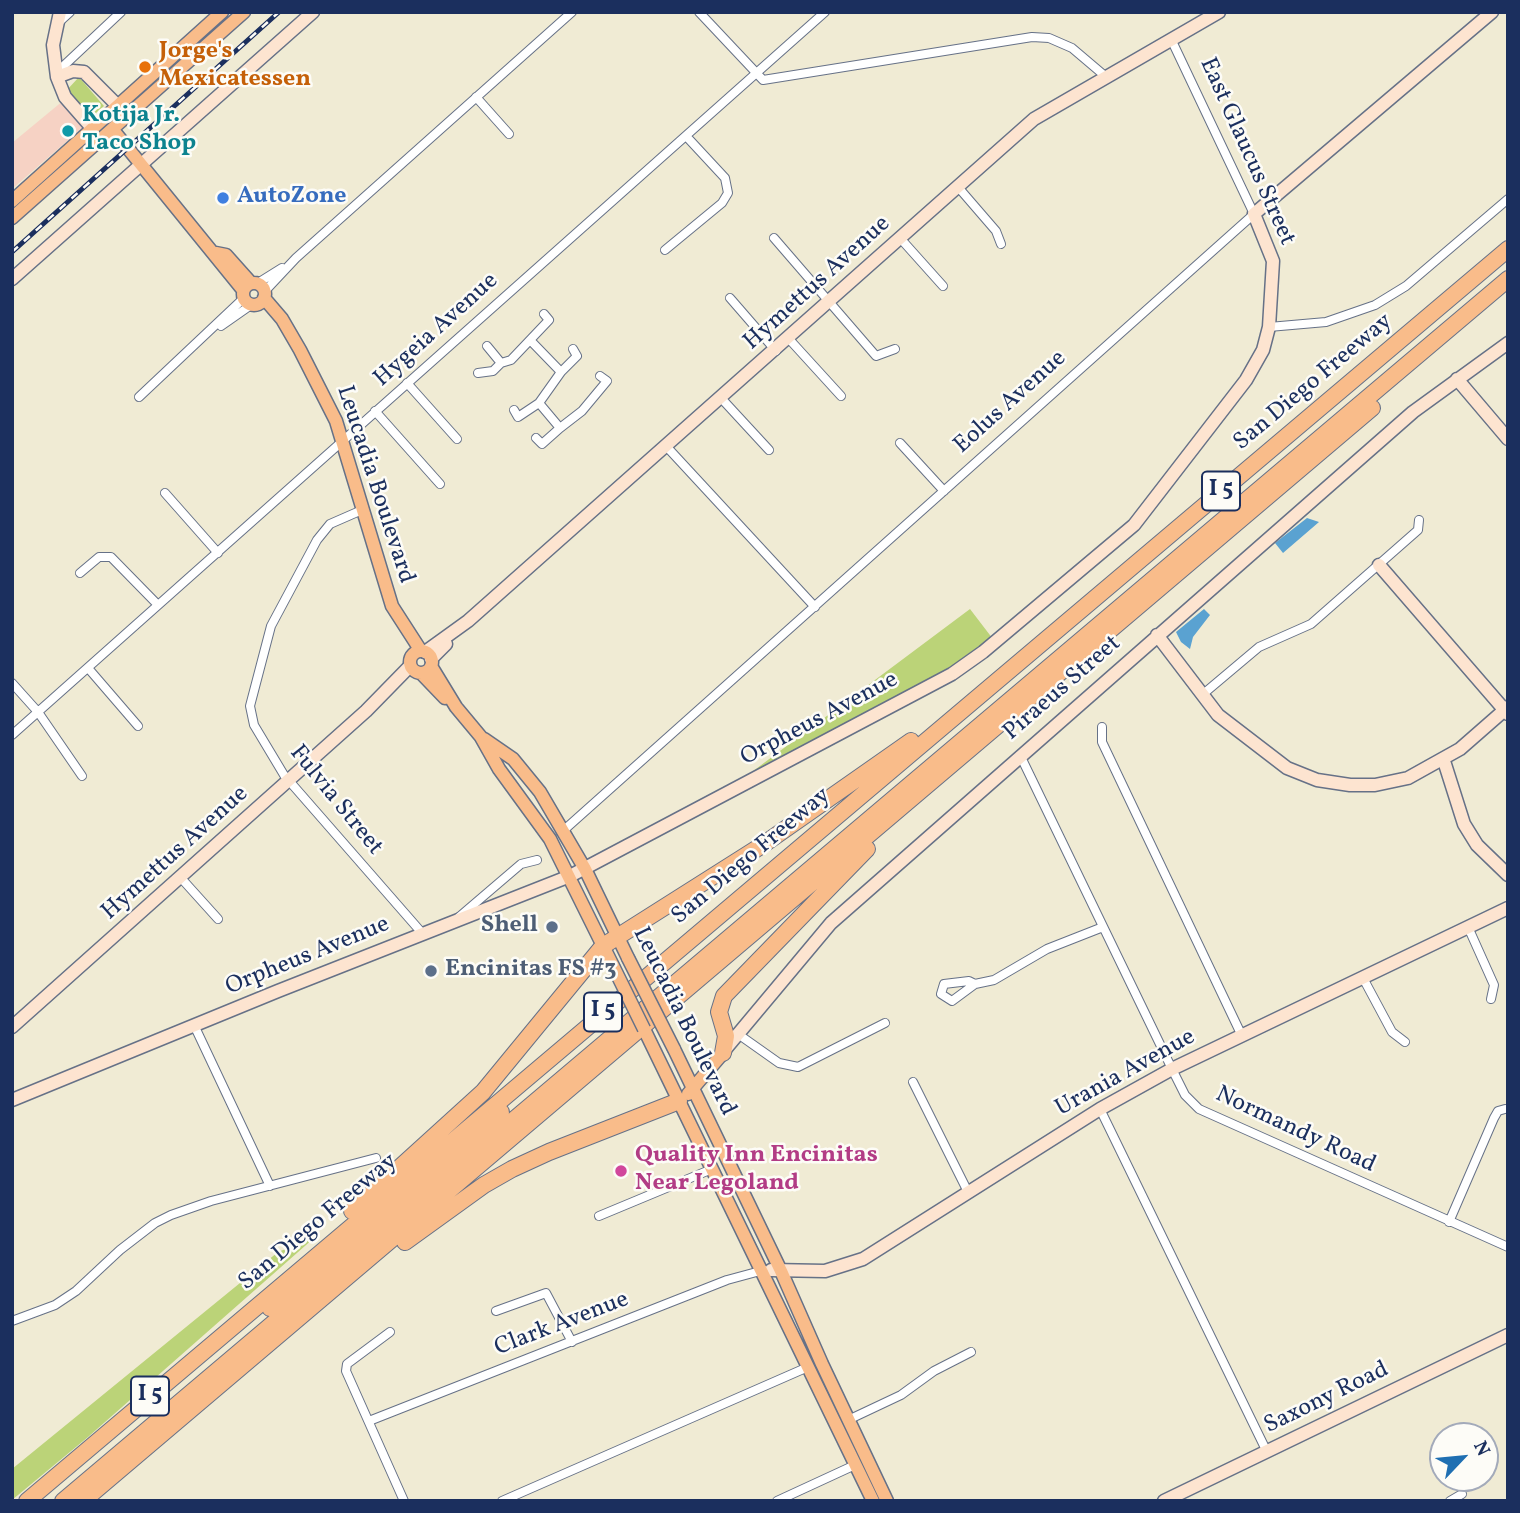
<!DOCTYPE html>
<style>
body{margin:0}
#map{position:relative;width:1520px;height:1513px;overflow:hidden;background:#f0ebd4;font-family:Vollkorn,serif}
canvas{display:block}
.frame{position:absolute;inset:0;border:14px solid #1b2f5e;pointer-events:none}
.north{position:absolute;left:1429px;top:1422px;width:70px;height:70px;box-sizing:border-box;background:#fdfcf7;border:2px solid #a3aaba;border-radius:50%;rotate:64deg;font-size:19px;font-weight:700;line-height:28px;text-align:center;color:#1b2f5e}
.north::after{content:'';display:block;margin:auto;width:24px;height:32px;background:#1f6fb2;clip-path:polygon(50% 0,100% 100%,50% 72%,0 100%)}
</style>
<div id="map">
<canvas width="1520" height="1513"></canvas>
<div class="frame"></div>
<div class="north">N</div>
</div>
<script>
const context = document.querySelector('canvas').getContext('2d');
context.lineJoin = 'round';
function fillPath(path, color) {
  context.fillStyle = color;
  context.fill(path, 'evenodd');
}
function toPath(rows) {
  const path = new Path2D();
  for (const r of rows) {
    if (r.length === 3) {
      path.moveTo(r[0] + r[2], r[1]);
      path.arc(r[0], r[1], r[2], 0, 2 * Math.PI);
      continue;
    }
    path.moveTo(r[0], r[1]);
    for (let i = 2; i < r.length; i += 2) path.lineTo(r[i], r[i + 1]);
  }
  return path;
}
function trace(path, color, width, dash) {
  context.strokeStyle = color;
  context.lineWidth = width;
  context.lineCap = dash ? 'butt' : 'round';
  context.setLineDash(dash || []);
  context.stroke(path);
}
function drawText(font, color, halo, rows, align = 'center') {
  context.font = font + ' Vollkorn,serif';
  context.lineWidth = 5;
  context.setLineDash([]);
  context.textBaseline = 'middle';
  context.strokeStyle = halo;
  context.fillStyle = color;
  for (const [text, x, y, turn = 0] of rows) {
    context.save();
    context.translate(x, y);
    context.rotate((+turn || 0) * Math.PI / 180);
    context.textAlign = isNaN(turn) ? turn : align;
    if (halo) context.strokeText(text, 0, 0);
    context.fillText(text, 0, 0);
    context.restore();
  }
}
const built = toPath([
 [64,100,82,122,82,128,12,189,12,143]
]);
const green = toPath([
 [79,77,104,106,89,119,66,91],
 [970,609,996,643,713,801],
 [314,1238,88,1437,12,1500,12,1469,278,1252]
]);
const water = toPath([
 [1307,518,1319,522,1283,553,1275,543],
 [1204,609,1210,615,1193,637,1190,649,1181,642,1176,632]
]);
const street = toPath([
 [699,12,763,80,1032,37,1049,38,1072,48,1105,76],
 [58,23,70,12],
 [56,73,121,12],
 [476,97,509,134],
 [958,187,996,231,1001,244],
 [774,238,876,356,895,349],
 [900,238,943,286],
 [665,250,722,203,728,193,725,178,686,136],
 [258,283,282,268],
 [265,291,296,258,572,12],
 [730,298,776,351],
 [221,326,251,305],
 [1269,327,1326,322,1375,305,1406,286,1508,199],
 [789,339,841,396],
 [530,340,561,372,539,403,560,428,542,444,536,438],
 [501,363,511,360,549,320,544,314],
 [561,372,577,356,573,349],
 [478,373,493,371,501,363,487,346],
 [407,383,457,439],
 [139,397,244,298],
 [721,398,769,450],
 [514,410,518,417,539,403],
 [375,411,440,484],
 [560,428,582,411,607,381,600,376],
 [900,443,944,491],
 [666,446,815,607],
 [165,493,218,553],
 [362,510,330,524,317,540,271,626,250,706,254,725,284,775,422,933],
 [80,573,99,557,111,557,158,605],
 [88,668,138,726],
 [12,683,38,712,82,776],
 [1202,695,1259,647,1311,624,1418,530,1419,520],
 [1102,727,1102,742,1242,1036],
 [12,735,825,12],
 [1020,755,1172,1069,1185,1095,1199,1109,1508,1247],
 [564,830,1254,214,1171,39],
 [181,878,218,919],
 [459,917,521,864,537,860],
 [1468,927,1494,985,1491,999],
 [1363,978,1392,1032,1405,1042],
 [975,984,969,981,944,984,941,994,952,1001,975,984,994,980,1047,949,1103,927],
 [194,1025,270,1186],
 [738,1034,779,1063,798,1067,885,1023],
 [913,1082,968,1192],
 [1100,1109,1267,1452],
 [599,1216,712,1169],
 [1449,1222,1494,1118,1498,1111,1505,1109],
 [496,1311,546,1293,572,1342],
 [12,1321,55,1305,76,1291,120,1250,155,1223,171,1215,211,1201,376,1158],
 [390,1332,347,1364,346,1371,404,1501],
 [848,1420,901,1395,934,1371,971,1352],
 [369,1421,727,1280,764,1270],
 [502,1501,808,1367],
 [777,1501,855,1465],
 [1450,1501,1462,1494]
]);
const secondary = toPath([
 [60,12,53,45,57,77,65,97,93,129],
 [57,77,73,71,84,72,118,106],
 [12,279,313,12],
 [1457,379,1508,439],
 [1379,565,1508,714],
 [1157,635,1218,715,1287,768,1317,780,1350,785,1375,785,1408,778,1460,749,1508,707],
 [425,652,468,621,1034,119,1219,12],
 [431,659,446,644],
 [1444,761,1464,824,1477,845,1508,875],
 [12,1027,366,711,410,666],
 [723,1052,831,923,1413,412,1508,343],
 [12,1100,278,991,570,876,952,674,983,652,1134,525,1246,380,1263,350,1269,327,1273,261,1254,214,1492,12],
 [771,1270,825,1271,863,1259,1100,1109,1172,1069,1508,908],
 [1164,1501,1508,1335]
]);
const primary = toPath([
 [113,130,243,290],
 [12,201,222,12],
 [12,218,244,12],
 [216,253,226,255,251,283],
 [254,294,11],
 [264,298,282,319,300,350,336,421,392,606,421,651],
 [421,662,11],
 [431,666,456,707,481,737,499,769,550,839,613,966],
 [421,673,445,698],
 [484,739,513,759,540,792,585,869,628,958],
 [644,1029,873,1501],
 [674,1049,781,1271,822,1364,887,1501],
 [688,1094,723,1053]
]);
const highway = toPath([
 [723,1053,726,1036,719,1012,724,996,867,849],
 [352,1211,483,1092,603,946,764,844,911,741],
 [405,1242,484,1185,512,1169,549,1152,679,1101],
 [270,1308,501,1112],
 [27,1501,1508,249],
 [63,1501,1508,279],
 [83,1501,1372,408]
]);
const rail = toPath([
 [12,252,279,12]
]);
const primaryBridge = toPath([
 [628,958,674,1049],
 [613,966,644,1029]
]);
const markers = [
 [145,67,7,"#e8710a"],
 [68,131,7,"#0f9aa8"],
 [223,198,7,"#3f7fe0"],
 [552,927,7,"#5c6f8a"],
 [431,971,7,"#5c6f8a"],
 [621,1171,7,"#d1479c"]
];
const shields = [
 [1221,491,38],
 [603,1012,38],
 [150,1396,38]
];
const shieldNames = [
 ["I 5",1221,491],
 ["I 5",603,1012],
 ["I 5",150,1396]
];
const foodNames = [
 ["Jorge's",159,53],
 ["Mexicatessen",159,81]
];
const cultureNames = [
 ["Kotija Jr.",82,117],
 ["Taco Shop",82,145]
];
const streetNames = [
 ["East Glaucus Street",1246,152,66],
 ["Hymettus Avenue",818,284,-42],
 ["Hygeia Avenue",437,331,-42],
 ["San Diego Freeway",1314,383,-40],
 ["Eolus Avenue",1011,403,-42],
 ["Leucadia Boulevard",374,485,72],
 ["Piraeus Street",1063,689,-41],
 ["Orpheus Avenue",820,720,-28],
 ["Fulvia Street",335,801,51],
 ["Hymettus Avenue",176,854,-42],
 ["San Diego Freeway",752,857,-40],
 ["Orpheus Avenue",308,957,-22],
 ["Leucadia Boulevard",683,1022,64],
 ["Urania Avenue",1126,1074,-29],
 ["Normandy Road",1295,1131,25],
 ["San Diego Freeway",319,1223,-40],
 ["Clark Avenue",562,1325,-21],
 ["Saxony Road",1327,1399,-26]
];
const shopNames = [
 ["AutoZone",237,198]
];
const serviceNames = [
 ["Shell",538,927],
 ["Encinitas FS #3",445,971,"left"]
];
const hotelNames = [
 ["Quality Inn Encinitas",635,1157],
 ["Near Legoland",635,1185]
];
fillPath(built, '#f6d2c4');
fillPath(green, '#bbd378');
fillPath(water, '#5aa2d1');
trace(street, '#667187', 10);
trace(secondary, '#667187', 15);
trace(primary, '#667187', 15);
trace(highway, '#667187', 18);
trace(street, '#fff', 8);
trace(secondary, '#fde4d0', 12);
trace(primary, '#f9bc8a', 12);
trace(highway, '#f9bc8a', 16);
trace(rail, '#1b2f5e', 5);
trace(rail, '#fdfcf7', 2.5, [8]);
trace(primaryBridge, '#667187', 15, []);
trace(primaryBridge, '#f9bc8a', 12);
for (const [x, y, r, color] of markers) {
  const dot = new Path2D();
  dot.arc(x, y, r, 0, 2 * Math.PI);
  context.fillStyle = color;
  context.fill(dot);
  trace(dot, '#fdfcf7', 2.5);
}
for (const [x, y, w] of shields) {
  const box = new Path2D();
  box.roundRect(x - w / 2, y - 19.5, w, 39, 5);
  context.fillStyle = '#fdfcf7';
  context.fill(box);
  trace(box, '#1b2f5e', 2);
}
drawText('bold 23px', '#1b2f5e', null, shieldNames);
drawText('bold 24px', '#c56008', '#fdfcf7', foodNames, 'left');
drawText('bold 24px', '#0d838f', '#fdfcf7', cultureNames, 'left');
drawText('24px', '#1b2f5e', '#fdfcf7', streetNames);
drawText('bold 24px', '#366cbe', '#fdfcf7', shopNames, 'left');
drawText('bold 24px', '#4e5e75', '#fdfcf7', serviceNames, 'right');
drawText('bold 24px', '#b23c85', '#fdfcf7', hotelNames, 'left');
</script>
